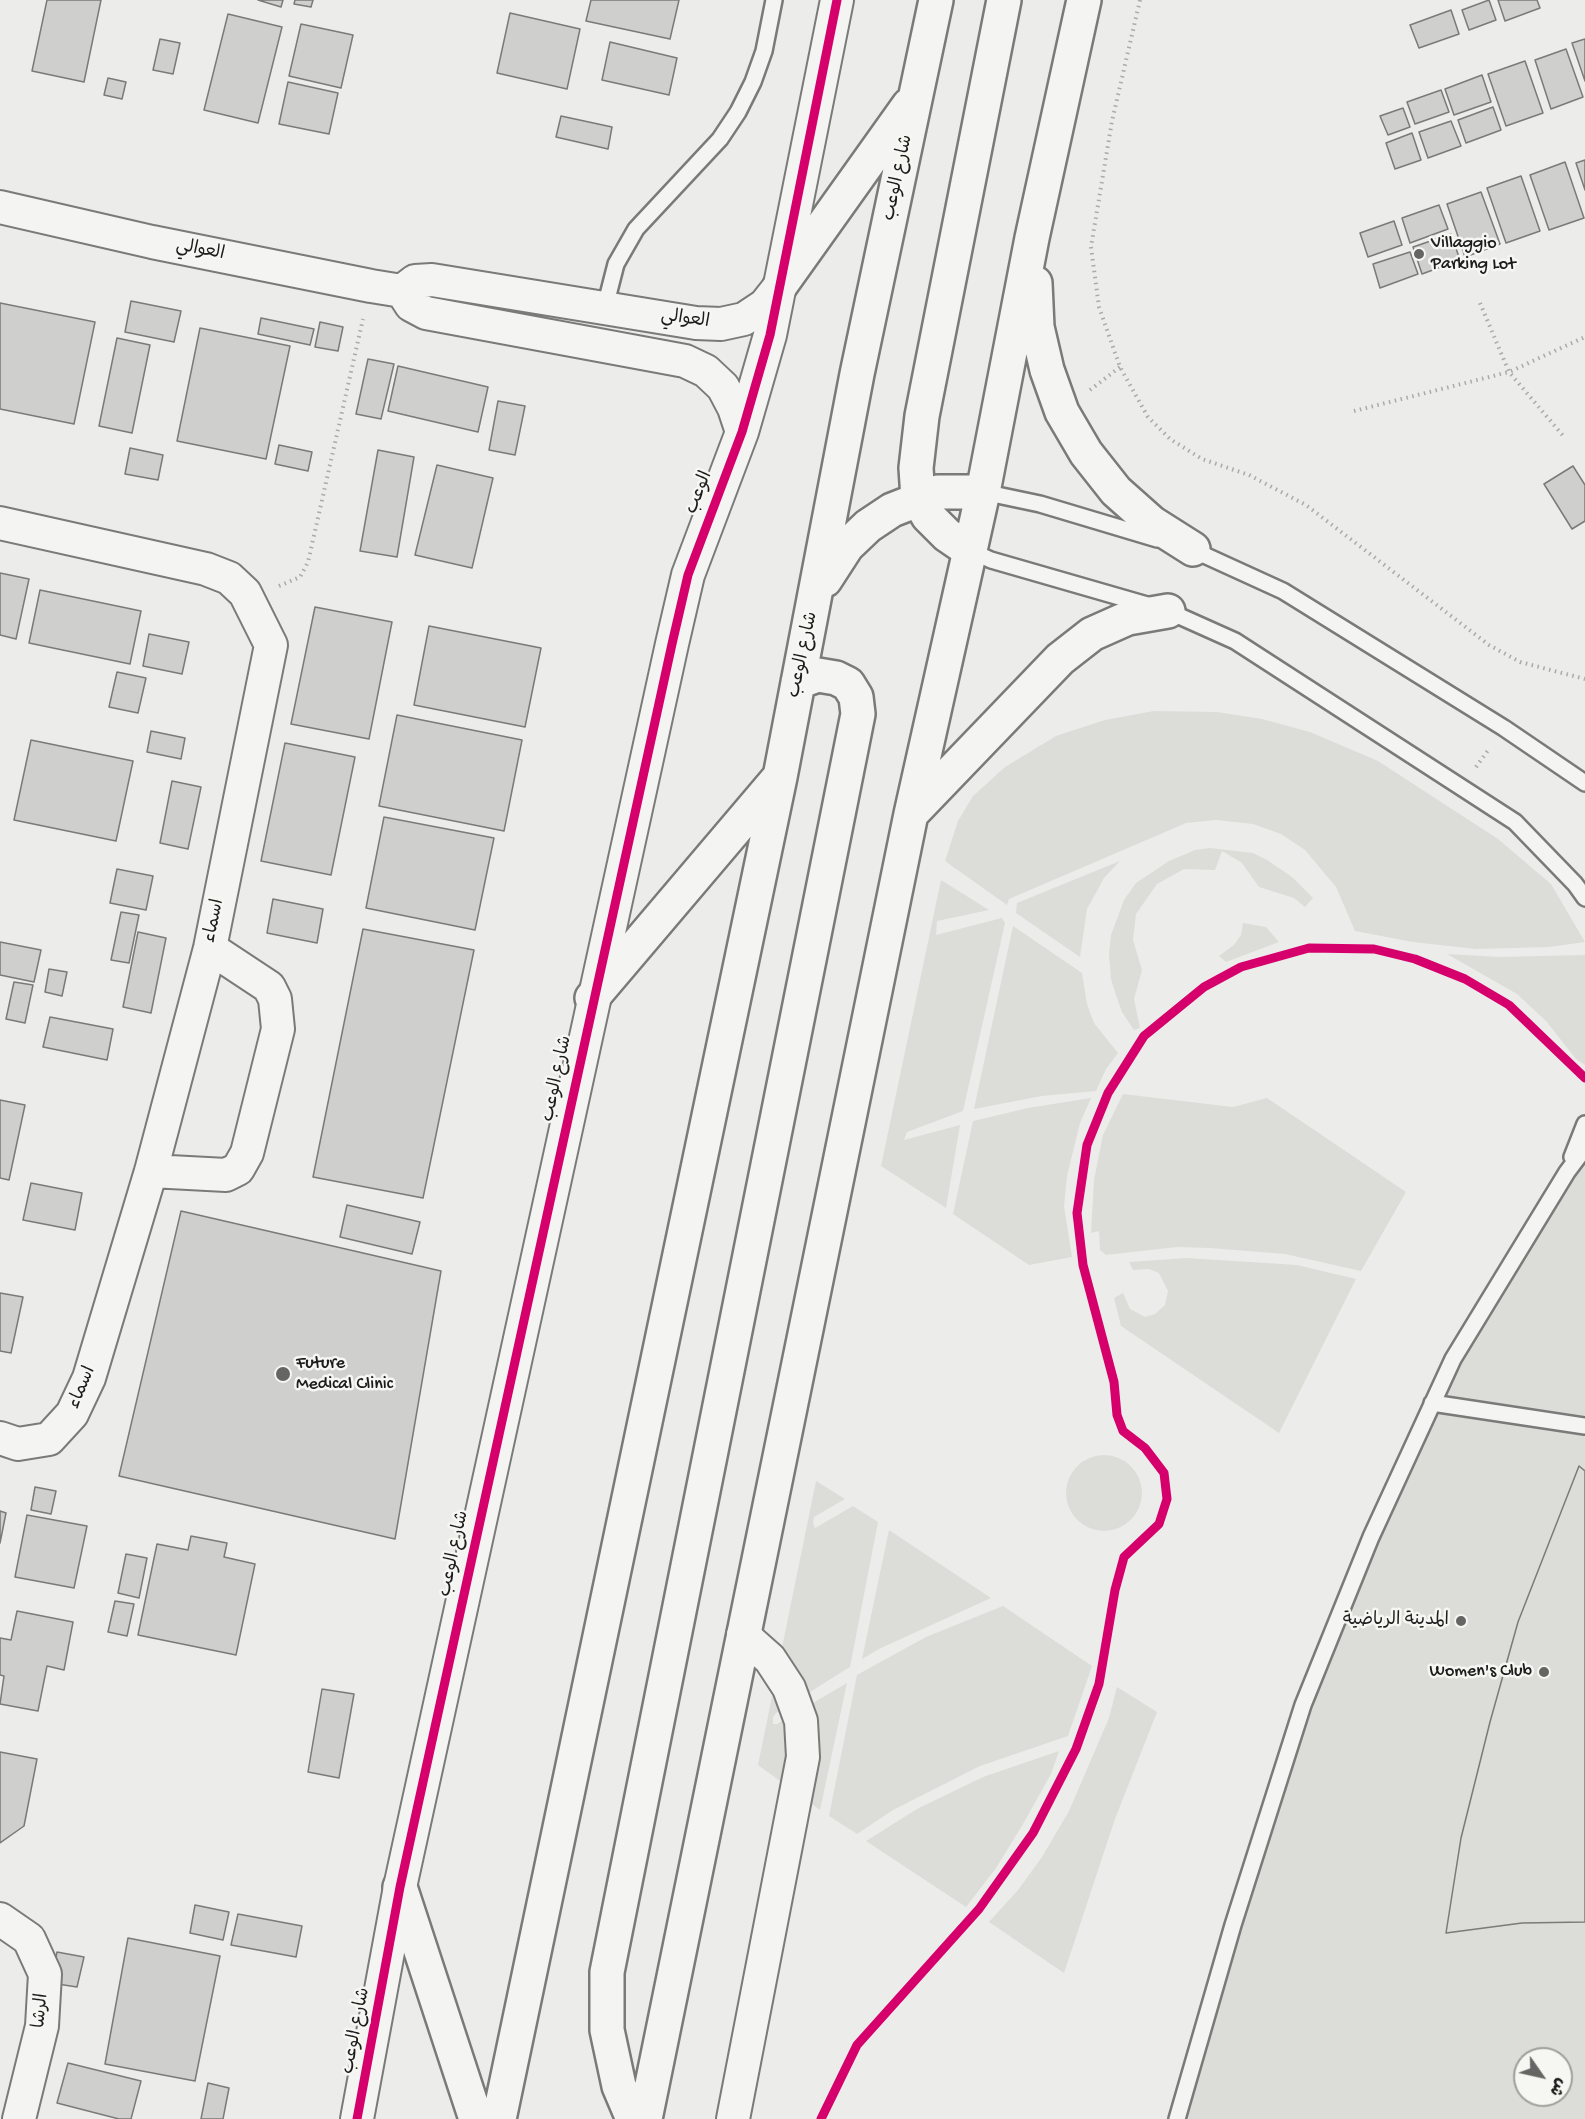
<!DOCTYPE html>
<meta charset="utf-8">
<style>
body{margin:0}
#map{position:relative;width:1585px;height:2119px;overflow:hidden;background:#ececea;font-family:"Gochi Hand","Playpen Sans Arabic",sans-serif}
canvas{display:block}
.north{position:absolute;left:1513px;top:2047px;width:60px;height:60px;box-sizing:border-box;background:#f6f6f2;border:2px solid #9f9f9c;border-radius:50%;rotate:124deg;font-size:16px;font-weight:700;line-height:24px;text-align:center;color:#1c1c1c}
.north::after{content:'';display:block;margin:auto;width:21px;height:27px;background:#656564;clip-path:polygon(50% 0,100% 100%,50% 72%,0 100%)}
</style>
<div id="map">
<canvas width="1585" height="2119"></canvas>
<div class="north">ش</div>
</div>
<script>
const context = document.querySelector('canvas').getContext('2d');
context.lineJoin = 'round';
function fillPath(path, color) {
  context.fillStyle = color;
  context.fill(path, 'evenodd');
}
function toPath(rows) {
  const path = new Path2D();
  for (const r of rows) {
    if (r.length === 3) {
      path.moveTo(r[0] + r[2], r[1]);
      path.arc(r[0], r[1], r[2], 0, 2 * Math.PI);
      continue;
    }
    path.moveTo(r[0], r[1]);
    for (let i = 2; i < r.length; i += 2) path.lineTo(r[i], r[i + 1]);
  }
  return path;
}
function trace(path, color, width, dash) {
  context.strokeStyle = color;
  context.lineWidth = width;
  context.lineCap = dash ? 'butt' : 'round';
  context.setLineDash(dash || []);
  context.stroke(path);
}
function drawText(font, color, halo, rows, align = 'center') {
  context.font = font + ' "Gochi Hand","Playpen Sans Arabic",sans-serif';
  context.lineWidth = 5;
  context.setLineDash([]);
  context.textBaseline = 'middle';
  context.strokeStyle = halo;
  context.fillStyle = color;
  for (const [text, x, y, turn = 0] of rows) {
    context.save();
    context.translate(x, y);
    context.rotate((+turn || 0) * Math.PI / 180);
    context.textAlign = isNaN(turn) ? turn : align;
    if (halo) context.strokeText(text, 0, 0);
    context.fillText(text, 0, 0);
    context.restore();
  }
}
const green = toPath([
 [1154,711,1217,712,1262,719,1310,732,1378,761,1498,839,1551,884,1585,942,1549,947,1476,949,1413,942,1355,931,1336,887,1305,850,1281,834,1253,824,1216,820,1186,823,1009,899,1007,905,945,861,958,821,973,796,1005,767,1056,736,1105,720],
 [1210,848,1253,853,1267,860,1292,877,1313,898,1305,907,1294,898,1259,887,1242,863,1222,851,1215,870,1184,869,1157,884,1136,914,1133,940,1142,970,1134,999,1140,1028,1134,1030,1122,1012,1116,995,1111,979,1109,954,1111,935,1124,900,1136,883,1169,861,1195,850],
 [1120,861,1104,878,1087,909,1080,957,1016,913,1017,903],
 [941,880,989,910,937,921,936,935,1002,918,1005,923,963,1111,907,1132,904,1140,960,1125,946,1208,881,1166],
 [1243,923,1266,927,1279,942,1226,962,1219,956,1234,945,1241,935],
 [1013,926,1082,973,1087,1004,1094,1023,1118,1053,1106,1069,1096,1091,1042,1096,974,1109],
 [1447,954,1500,957,1585,955,1585,1065,1576,1059,1546,1021,1517,994],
 [1123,1094,1233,1107,1267,1098,1406,1192,1361,1271,1285,1254,1210,1248,1177,1247,1106,1255,1100,1250,1099,1231,1091,1233,1094,1180,1103,1135],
 [1091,1098,1080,1123,1067,1176,1064,1206,1072,1257,1029,1265,953,1214,973,1121,1028,1108],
 [1585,1124,1585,2119,1177,2119,1303,1705,1453,1359,1567,1172],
 [1525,2059,1561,2059,1561,2095,1525,2095],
 [1187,1258,1297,1265,1356,1279,1279,1433,1121,1326,1114,1298,1123,1293,1130,1309,1145,1317,1155,1314,1165,1305,1168,1291,1159,1273,1149,1269,1133,1270,1129,1262],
 [1104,1493,38],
 [816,1481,845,1499,814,1517,813,1523,815,1528,853,1506,878,1522,850,1667,776,1713,773,1717,773,1724,777,1724,847,1683,820,1810,758,1765],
 [889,1530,991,1598,881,1648,862,1659],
 [1003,1606,1092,1666,1068,1736,980,1766,893,1810,857,1834,829,1816,857,1675,926,1637],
 [1117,1687,1157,1712,1115,1819,1064,1973,989,1922,1018,1890,1042,1857,1069,1811,1109,1718],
 [1059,1751,1051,1774,1023,1824,996,1868,966,1907,866,1841,917,1809,983,1777]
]);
const building = toPath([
 [47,0,101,0,84,82,32,71,47,0],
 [258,0,283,0,281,7,258,0],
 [295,0,313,0,311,7,294,4,295,0],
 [591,0,679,0,670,39,586,21,591,0],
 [1489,0,1496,20,1469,30,1462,10,1489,0],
 [1498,0,1537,0,1540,8,1505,21,1498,0],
 [1451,10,1459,34,1419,48,1410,25,1451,10],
 [510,13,580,29,567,89,497,73,510,13],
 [228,14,282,27,258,123,204,110,228,14],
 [301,24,353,35,341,88,289,76,301,24],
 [160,39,180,43,173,74,153,70,160,39],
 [1585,39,1585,81,1572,43,1585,39],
 [610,42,677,58,669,95,602,80,610,42],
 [1566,49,1583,97,1551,109,1535,60,1566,49],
 [1525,61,1543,113,1506,126,1488,74,1525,61],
 [1482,75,1491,102,1454,115,1445,89,1482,75],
 [108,78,126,82,122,99,104,95,108,78],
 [288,82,338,93,329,134,279,124,288,82],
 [1441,90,1449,112,1415,124,1407,102,1441,90],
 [1493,107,1501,130,1466,143,1458,120,1493,107],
 [1403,108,1410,127,1388,135,1380,116,1403,108],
 [561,116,612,127,608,149,556,137,561,116],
 [1451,121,1461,146,1428,158,1419,132,1451,121],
 [1412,133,1421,160,1395,169,1386,143,1412,133],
 [1585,160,1585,190,1576,163,1585,160],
 [1565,162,1584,218,1549,230,1530,175,1565,162],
 [1521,176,1540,231,1506,243,1487,188,1521,176],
 [1481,192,1500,244,1465,257,1447,204,1481,192],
 [1439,205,1448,229,1410,243,1402,218,1439,205],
 [1394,221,1402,245,1368,257,1360,233,1394,221],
 [1451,234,1460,260,1422,274,1413,247,1451,234],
 [1410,252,1418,274,1380,288,1373,264,1410,252],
 [131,301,181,311,174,342,125,332,131,301],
 [0,303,95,322,74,424,0,409,0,303],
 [261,318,314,329,310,345,258,334,261,318],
 [320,322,343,327,338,351,315,347,320,322],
 [200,328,290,346,266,459,177,441,200,328],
 [117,338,150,345,132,433,99,426,117,338],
 [368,359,394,364,381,419,356,414,368,359],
 [398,366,488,387,478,432,388,411,398,366],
 [498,401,525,406,515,455,489,450,498,401],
 [279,445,312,452,308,471,275,464,279,445],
 [130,448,163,455,158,480,125,474,130,448],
 [378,450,414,457,397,557,360,551,378,450],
 [437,465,493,478,472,568,415,555,437,465],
 [1573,466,1585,485,1585,521,1572,529,1544,484,1573,466],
 [0,573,29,579,16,639,0,635,0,573],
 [40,590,141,611,130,664,29,643,40,590],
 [315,607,392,622,369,739,291,724,315,607],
 [429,626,541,648,525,727,414,705,429,626],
 [149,634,189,642,182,674,143,666,149,634],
 [117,672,146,678,138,713,109,707,117,672],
 [397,715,522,740,504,831,379,806,397,715],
 [151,731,185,738,181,759,147,752,151,731],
 [31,740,133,761,116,841,14,820,31,740],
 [285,743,355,757,331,875,261,861,285,743],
 [172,781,201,787,188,849,160,843,172,781],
 [384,817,494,838,475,930,366,908,384,817],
 [117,869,153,876,146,910,110,903,117,869],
 [273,899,323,909,317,943,267,933,273,899],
 [121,912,139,915,129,963,111,960,121,912],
 [363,929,474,950,423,1198,313,1177,363,929],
 [138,932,166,938,151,1013,123,1007,138,932],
 [0,942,41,950,34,982,0,975,0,942],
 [49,969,67,972,62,996,45,992,49,969],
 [14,982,33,985,25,1023,6,1019,14,982],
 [50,1017,113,1029,107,1060,43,1047,50,1017],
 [0,1100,25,1105,9,1180,0,1178,0,1100],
 [31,1183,82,1193,75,1230,23,1220,31,1183],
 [347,1205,420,1222,412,1254,340,1237,347,1205],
 [181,1211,441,1271,395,1539,119,1476,181,1211],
 [0,1293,23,1297,11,1353,0,1351,0,1293],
 [1579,1466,1585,1471,1585,1922,1522,1923,1446,1933,1461,1838,1490,1722,1518,1622,1579,1466],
 [1579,1466,1585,1471,1585,1922,1522,1923,1446,1933,1461,1838,1490,1722,1518,1622,1579,1466],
 [35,1487,56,1491,51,1514,31,1510,35,1487],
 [0,1511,6,1513,0,1543,0,1511],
 [27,1515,87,1526,74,1588,15,1577,27,1515],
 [191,1536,227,1543,224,1557,255,1564,236,1655,138,1635,157,1544,188,1550,191,1536],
 [126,1554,147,1558,139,1598,118,1593,126,1554],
 [115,1601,134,1604,127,1636,108,1632,115,1601],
 [17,1611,73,1622,64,1670,47,1666,38,1711,0,1704,4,1676,0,1675,0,1638,11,1640,17,1611],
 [322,1689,354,1694,339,1778,308,1772,322,1689],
 [0,1752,37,1759,24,1826,0,1843,0,1752],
 [195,1905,229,1912,223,1940,190,1933,195,1905],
 [238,1914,302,1926,296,1957,231,1945,238,1914],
 [128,1938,220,1956,195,2081,105,2064,128,1938],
 [57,1952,84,1957,77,1987,51,1983,57,1952],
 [68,2063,141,2081,131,2119,119,2119,57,2103,68,2063],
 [208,2083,229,2088,223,2119,201,2119,208,2083]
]);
const path = toPath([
 [1140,0,1112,121,1091,247,1099,307,1120,367,1148,417,1170,439,1202,459,1249,475,1306,505,1489,645,1520,662,1585,679],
 [1480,303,1509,372,1565,438],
 [1090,390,1120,367],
 [1354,411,1509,372,1585,337],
 [279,586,300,577,308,562,363,319],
 [1476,767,1489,749]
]);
const service = toPath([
 [605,307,616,264,636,229,720,139,738,112,753,82,764,51,774,0],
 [983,492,1040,504,1157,539],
 [1191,549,1283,591,1504,728,1585,783],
 [969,550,991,560,1168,611,1235,641,1515,822,1575,884,1585,898],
 [1572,1157,1585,1124],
 [1432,1403,1585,1426],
 [1177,2119,1233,1925,1303,1705,1371,1537,1453,1359,1567,1172,1585,1148]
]);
const minor = toPath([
 [0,207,152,242,371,286,402,291,415,281,432,280,696,323,721,324,744,319,765,305,780,286],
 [402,291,411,305,426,313,685,361,706,371,723,387,734,408,742,432],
 [0,523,206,569,229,578,245,593,271,645,210,948,151,1171,89,1378,72,1414,49,1439,18,1444,0,1438],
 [151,1171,226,1175,238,1169,247,1153,278,1029,275,999,269,987,210,948],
 [0,1919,29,1939,45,1974,42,2026,19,2119],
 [357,2119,400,1887,672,644,688,575,742,432,770,335,837,0],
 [733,2119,803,1757,801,1721,789,1688,770,1659,743,1635]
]);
const primary = toPath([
 [1035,283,1037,327,1047,370,1062,412,1086,453,1116,491,1152,523,1193,549],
 [780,286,909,105],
 [969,550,947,535,928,516,918,498,916,468,922,416,1004,0],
 [825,580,847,546,868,526,892,510,938,492,983,492],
 [911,814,1060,659,1092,634,1128,618,1168,611],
 [592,998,777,780],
 [400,1887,476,2119],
 [499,2119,780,777,857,374,936,0],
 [633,2119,619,2086,607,2030,607,1972,858,714,856,697,848,684,836,678,818,675,798,682],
 [645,2119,911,814,983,492,1032,238,1084,0]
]);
const cycleway = toPath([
 [357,2119,400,1887,672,644,688,575,742,432,770,335,837,0],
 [821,2119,857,2045,979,1909,1033,1833,1076,1749,1099,1684,1115,1590,1124,1557,1159,1524,1167,1499,1164,1473,1145,1448,1123,1431,1117,1415,1114,1382,1083,1265,1077,1213,1087,1145,1108,1093,1144,1036,1204,987,1241,967,1309,948,1374,949,1415,959,1465,979,1509,1005,1585,1078]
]);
const markers = [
 [1419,254,6,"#656564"],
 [283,1374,8,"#656564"],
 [1461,1621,6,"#656564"],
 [1544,1672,6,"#656564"]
];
const streetNames = [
 ["شارع الوعب",899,178,-78],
 ["العوالي",200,251,11],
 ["العوالي",685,320,8],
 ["الوعب",700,493,-68],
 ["شارع الوعب",804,655,-78],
 ["اسماء",215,921,-78],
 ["شارع الوعب",558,1079,-78],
 ["اسماء",83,1388,-67],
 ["شارع الوعب",455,1554,-78],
 ["الرشا",42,2011,-84],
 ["شارع الوعب",357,2031,-79]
];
const poiNames = [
 ["Villaggio",1431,244],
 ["Parking Lot",1431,265],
 ["Future",296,1364],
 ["Medical Clinic",296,1385],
 ["المدينة الرياضية",1449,1621,"right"],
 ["Women's Club",1532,1672,"right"]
];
fillPath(green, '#dcdcd9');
fillPath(building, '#cfcfce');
trace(building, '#7a7a79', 1.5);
trace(service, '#7a7a79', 20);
trace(minor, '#7a7a79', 36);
trace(primary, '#7a7a79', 38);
trace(path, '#aaaaa9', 4, [1.5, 4.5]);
trace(service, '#f4f4f2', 15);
trace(minor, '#f4f4f2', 32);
trace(primary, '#f4f4f2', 33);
trace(cycleway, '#d6006c', 9);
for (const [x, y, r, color] of markers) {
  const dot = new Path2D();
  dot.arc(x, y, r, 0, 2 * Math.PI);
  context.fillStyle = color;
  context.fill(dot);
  trace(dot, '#f6f6f2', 2);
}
drawText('18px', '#1c1c1c', '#f6f6f2', streetNames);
drawText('18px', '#1c1c1c', '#f6f6f2', poiNames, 'left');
</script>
